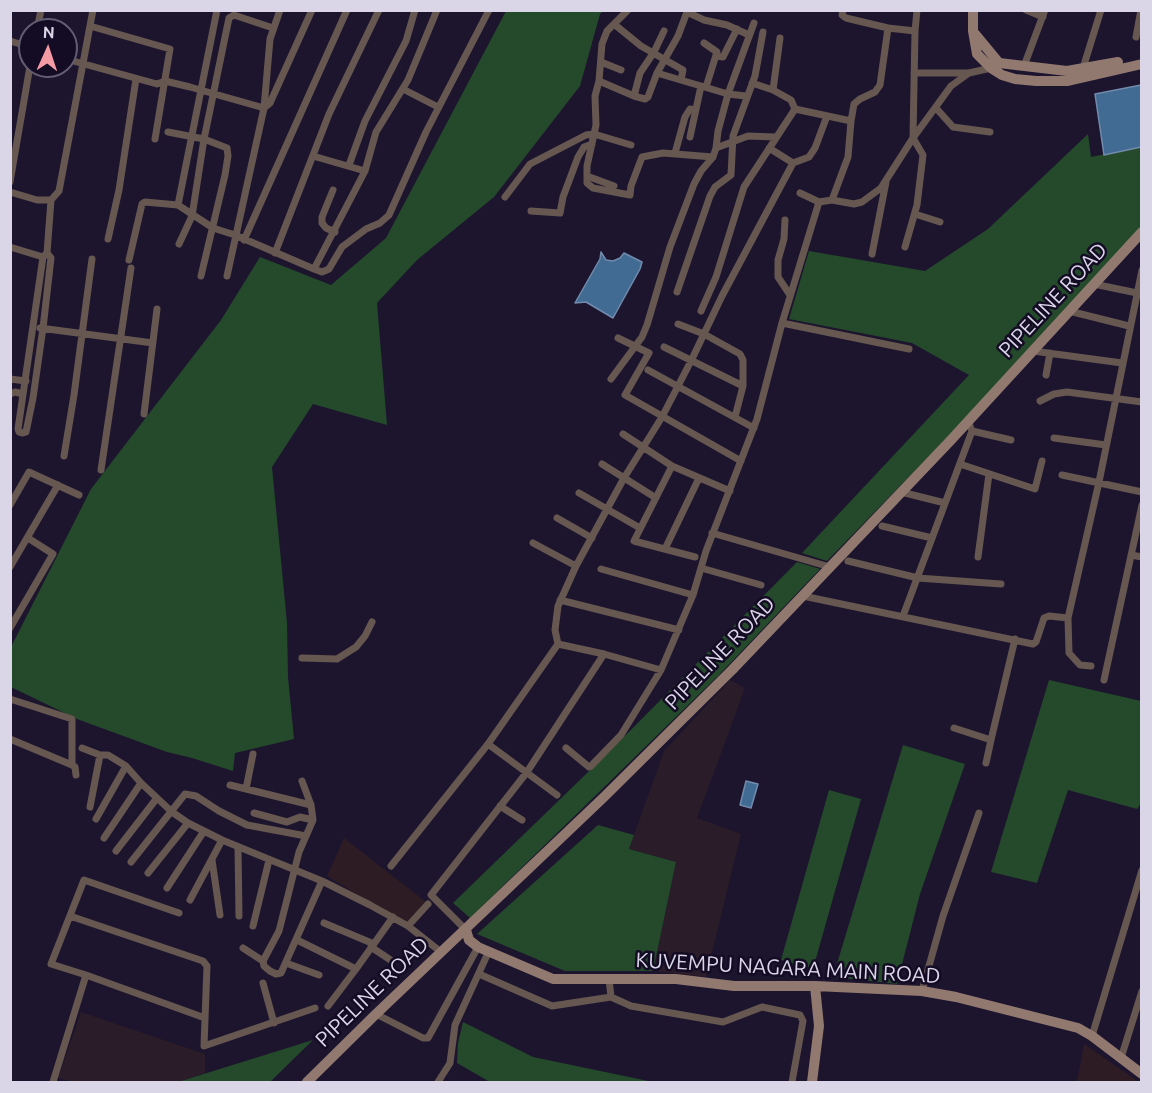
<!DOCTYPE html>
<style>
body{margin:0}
#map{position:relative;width:1152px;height:1093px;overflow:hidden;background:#1d152e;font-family:Ubuntu,sans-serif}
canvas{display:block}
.frame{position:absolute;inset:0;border:12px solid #dad6e7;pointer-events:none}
.north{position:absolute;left:18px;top:18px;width:60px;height:60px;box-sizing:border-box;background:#140c24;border:2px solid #635d72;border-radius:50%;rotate:3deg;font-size:16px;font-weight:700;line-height:24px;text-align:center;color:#dad6e7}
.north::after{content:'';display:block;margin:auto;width:21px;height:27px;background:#f49aa4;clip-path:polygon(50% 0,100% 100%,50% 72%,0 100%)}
</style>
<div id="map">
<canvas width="1152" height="1093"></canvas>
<div class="frame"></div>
<div class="north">N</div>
</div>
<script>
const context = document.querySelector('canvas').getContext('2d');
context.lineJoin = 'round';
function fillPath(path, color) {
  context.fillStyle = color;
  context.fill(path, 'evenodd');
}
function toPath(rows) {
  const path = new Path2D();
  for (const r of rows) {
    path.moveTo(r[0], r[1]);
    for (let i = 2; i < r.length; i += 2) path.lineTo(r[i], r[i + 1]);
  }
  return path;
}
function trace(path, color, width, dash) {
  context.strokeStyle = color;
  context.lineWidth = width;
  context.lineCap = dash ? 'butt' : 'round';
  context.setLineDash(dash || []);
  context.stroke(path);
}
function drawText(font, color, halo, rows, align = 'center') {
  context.font = font + ' Ubuntu,sans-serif';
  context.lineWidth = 5;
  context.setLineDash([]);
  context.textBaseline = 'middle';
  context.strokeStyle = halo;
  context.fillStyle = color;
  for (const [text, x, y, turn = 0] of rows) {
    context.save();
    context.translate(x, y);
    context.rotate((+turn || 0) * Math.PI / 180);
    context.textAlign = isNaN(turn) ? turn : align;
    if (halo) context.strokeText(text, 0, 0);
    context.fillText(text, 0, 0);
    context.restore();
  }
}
const industrial = toPath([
 [344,838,426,902,409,926,327,876],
 [1084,1044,1139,1082,1077,1082]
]);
const education = toPath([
 [730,680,745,688,697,818,741,834,706,977,653,971,676,862,629,849,664,751],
 [81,1012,205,1054,205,1073,178,1082,75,1082,58,1078]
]);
const green = toPath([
 [506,11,603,11,600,14,580,86,494,197,417,260,377,303,387,425,313,404,272,467,287,623,288,677,294,739,235,753,233,771,192,758,167,752,77,719,11,687,11,647,91,489,221,320,260,257,331,285,386,238],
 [1088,134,1091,157,1141,147,1141,228,1001,382,827,561,802,553,969,375,912,343,789,319,809,251,925,271,988,229],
 [797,562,820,569,718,676,470,918,453,903,616,745],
 [1049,680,1141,701,1141,803,1137,809,1068,790,1037,883,991,872],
 [903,745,965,764,920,894,897,984,833,977],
 [829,790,861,799,813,969,781,960],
 [598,825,634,835,629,849,676,862,653,971,565,971,477,934],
 [463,1022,533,1057,653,1082,490,1082,457,1063,458,1043],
 [313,1040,270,1082,178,1082]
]);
const water = toPath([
 [1141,85,1141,147,1104,155,1095,94,1141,85],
 [601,252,606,260,613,261,620,258,624,253,642,262,640,269,613,318,586,302,575,303,600,259,601,252],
 [746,781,758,784,751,808,740,805,746,781]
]);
const street = toPath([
 [628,10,607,31,602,44,599,81,595,96,596,125,587,166,587,183,593,188,630,195,631,186,642,157,663,153,713,157],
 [843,10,842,15,846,18,888,28],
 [1026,10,1043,17],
 [614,24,641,46,683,70,681,80],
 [90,26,170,49,155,139],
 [37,30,41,10],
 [1136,37,1141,10],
 [10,41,30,47],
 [704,43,717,52,706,87],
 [716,56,723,57,737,29],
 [66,59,157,84,165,81,190,87,264,108,270,103,312,10],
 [601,62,621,70],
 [1024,66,1045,10],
 [1083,68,1101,10],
 [657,73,678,36,687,12,704,20,727,25,749,35],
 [914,73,968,73],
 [599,81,634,96,640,73,654,52,664,31],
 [752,83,773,90,791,100,795,109,851,121,848,157,832,200],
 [403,89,438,107],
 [773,90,780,38],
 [634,96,645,99,648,97,657,73,728,94,746,96],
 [936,108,953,127,990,132],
 [851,121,854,104,860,99,875,92,880,85,888,28,915,31,917,10],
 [168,132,204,139,227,148,228,156,225,175,201,276],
 [690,137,701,86],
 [716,148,718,131,728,94,754,23],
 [675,153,685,117,690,109,696,110],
 [313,156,365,171],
 [793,163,809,157,815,148,827,116],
 [349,165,365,121,406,41,415,10],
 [587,176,614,186],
 [10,182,30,66],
 [333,190,322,217,322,223,326,228,335,232],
 [10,192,37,200,51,200,59,191,93,10],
 [800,193,819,202,832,200,854,204,862,202,881,188,913,138,951,86,969,73,991,68],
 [505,197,530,164,586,135,594,134,631,145],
 [178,205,217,10],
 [531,211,560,213,563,197,578,157,584,147,592,144],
 [915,214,940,222],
 [785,220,784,239,778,260,778,277,790,295],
 [108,239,119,190,136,79],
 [244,240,347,10],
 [179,244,192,216,204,139,229,18,234,15,273,28],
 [10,247,43,257],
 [905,247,917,205,923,155,913,138,915,31],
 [47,253,51,258,43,328,33,398,26,432,23,433,19,432,18,429,43,257,47,253,51,200],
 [275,253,329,114,379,10],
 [872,254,886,182],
 [129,260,142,204,145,202,178,205,213,228,235,235,314,269,365,171,376,132,408,80,437,10],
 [314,269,322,272,329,269,342,247,366,229,380,223,389,215,426,132,489,10],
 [227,276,264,108,270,39,280,10],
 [1094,284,1137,293],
 [677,292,710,196,715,187,731,175,733,136,755,76,763,32],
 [701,311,716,277,744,187,795,109],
 [1069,311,1129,326],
 [782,323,909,349],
 [678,324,704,334,740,354,743,360,743,386,735,417],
 [40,328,153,343],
 [618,338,649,353,625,395,741,461],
 [664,347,743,386],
 [1033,351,1122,363],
 [648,370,754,428],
 [1046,375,1050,353],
 [10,379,26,381],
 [611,379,642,337,647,325,670,247,694,184,701,171,713,157,716,148,748,136,775,137],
 [10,394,15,392,23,394],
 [1040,401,1054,394,1067,392,1142,402],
 [144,414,157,309],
 [972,431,1011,440],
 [623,434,672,466,730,491],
 [1054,438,1106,445],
 [64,456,74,395,92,259],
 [602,464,656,498],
 [960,464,1035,489,1042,461],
 [672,466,634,541,695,557],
 [101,470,131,268],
 [1062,475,1142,492],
 [901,492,945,503],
 [579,493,640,528],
 [10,505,29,472,79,495],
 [557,518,592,538],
 [882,526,932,538],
 [712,533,830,567],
 [533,543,576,566],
 [665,549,699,478],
 [1131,555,1142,557],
 [978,557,989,474],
 [848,561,918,578,1001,584],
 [10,567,58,485],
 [701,568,761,585],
 [601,569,693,595],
 [803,596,1033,644,1036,642,1044,618,1049,616,1068,618],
 [560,600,679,630],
 [903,616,972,431,968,421],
 [10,628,53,554,28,538],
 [558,644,604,654,661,670],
 [302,658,337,659,356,647,365,636,372,622],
 [1091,666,1080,665,1069,653,1068,618,1099,482,1142,270],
 [1104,680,1142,505],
 [10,699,72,719,72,765,75,767,76,775],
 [954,728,991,740,986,763],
 [10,739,72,765],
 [991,740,1015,639],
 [488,744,557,795],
 [82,748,100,755],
 [566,748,589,767,591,766,621,735,661,670,693,595,706,551,757,419,782,323,819,202],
 [302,781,311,805,313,820,299,852,279,931,263,961,264,966,270,971,276,974,281,973,322,881],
 [230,785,311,805],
 [246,789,253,754],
 [500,806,522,820],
 [90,807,100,755,108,755,126,766,141,783,172,812,188,823,222,840,322,881,370,905,408,926,441,952],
 [254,813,287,822,300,817,313,820],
 [96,819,126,766],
 [104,838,141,783],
 [238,847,239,916],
 [116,851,157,798],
 [212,860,220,915],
 [131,862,185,794,196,796,219,811,247,825,306,836],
 [391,866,488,744,558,644,555,630,558,606,576,566,624,478,662,417,692,359,722,296,793,163,769,148],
 [148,873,188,823],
 [167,888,204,831],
 [190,900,222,840],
 [70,916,203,961,207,966,204,1046,315,1008],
 [324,923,374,944],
 [253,926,269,860],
 [408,926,428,904],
 [466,930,431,895,527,772,604,654],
 [297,940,356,969,393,917],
 [371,947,392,961],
 [243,948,263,961],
 [286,963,319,975],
 [479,974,552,1006,611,997,631,1006,723,1022,762,1007,800,1015,803,1021,792,1082],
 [86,975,205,1018],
 [609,979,611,997],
 [263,983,274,1023],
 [922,991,943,916,979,813],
 [328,1006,356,969],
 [376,1014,423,1038,428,1038,478,947],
 [1092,1036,1142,870],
 [1121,1058,1142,991],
 [53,1082,86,975,51,964,84,880,179,913],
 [438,1082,450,1063,455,1025,488,953]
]);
const secondary = toPath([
 [973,10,973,31,977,54,991,68,1002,75,1015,79,1036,81,1068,81,1142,64],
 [975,34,999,63,1067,71,1118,62],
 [466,930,469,940,478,947,553,979,676,979,734,986,815,986,922,991,956,997,1078,1028,1092,1036,1142,1074],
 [307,1082,376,1014,604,797,732,670,951,440,1142,232],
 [812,1082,819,1026,815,986]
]);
const streetNames = [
 ["PIPELINE ROAD",1053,300,-47],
 ["PIPELINE ROAD",720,653,-46],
 ["KUVEMPU NAGARA MAIN ROAD",788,968,3],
 ["PIPELINE ROAD",372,992,-44]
];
fillPath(industrial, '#2d1c24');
fillPath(education, '#2a1c28');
fillPath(green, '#244a2b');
fillPath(water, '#426b93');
trace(water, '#708bac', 1.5);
trace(street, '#665751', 7);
trace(secondary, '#917970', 10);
drawText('21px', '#dad6e7', '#140c24', streetNames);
</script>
